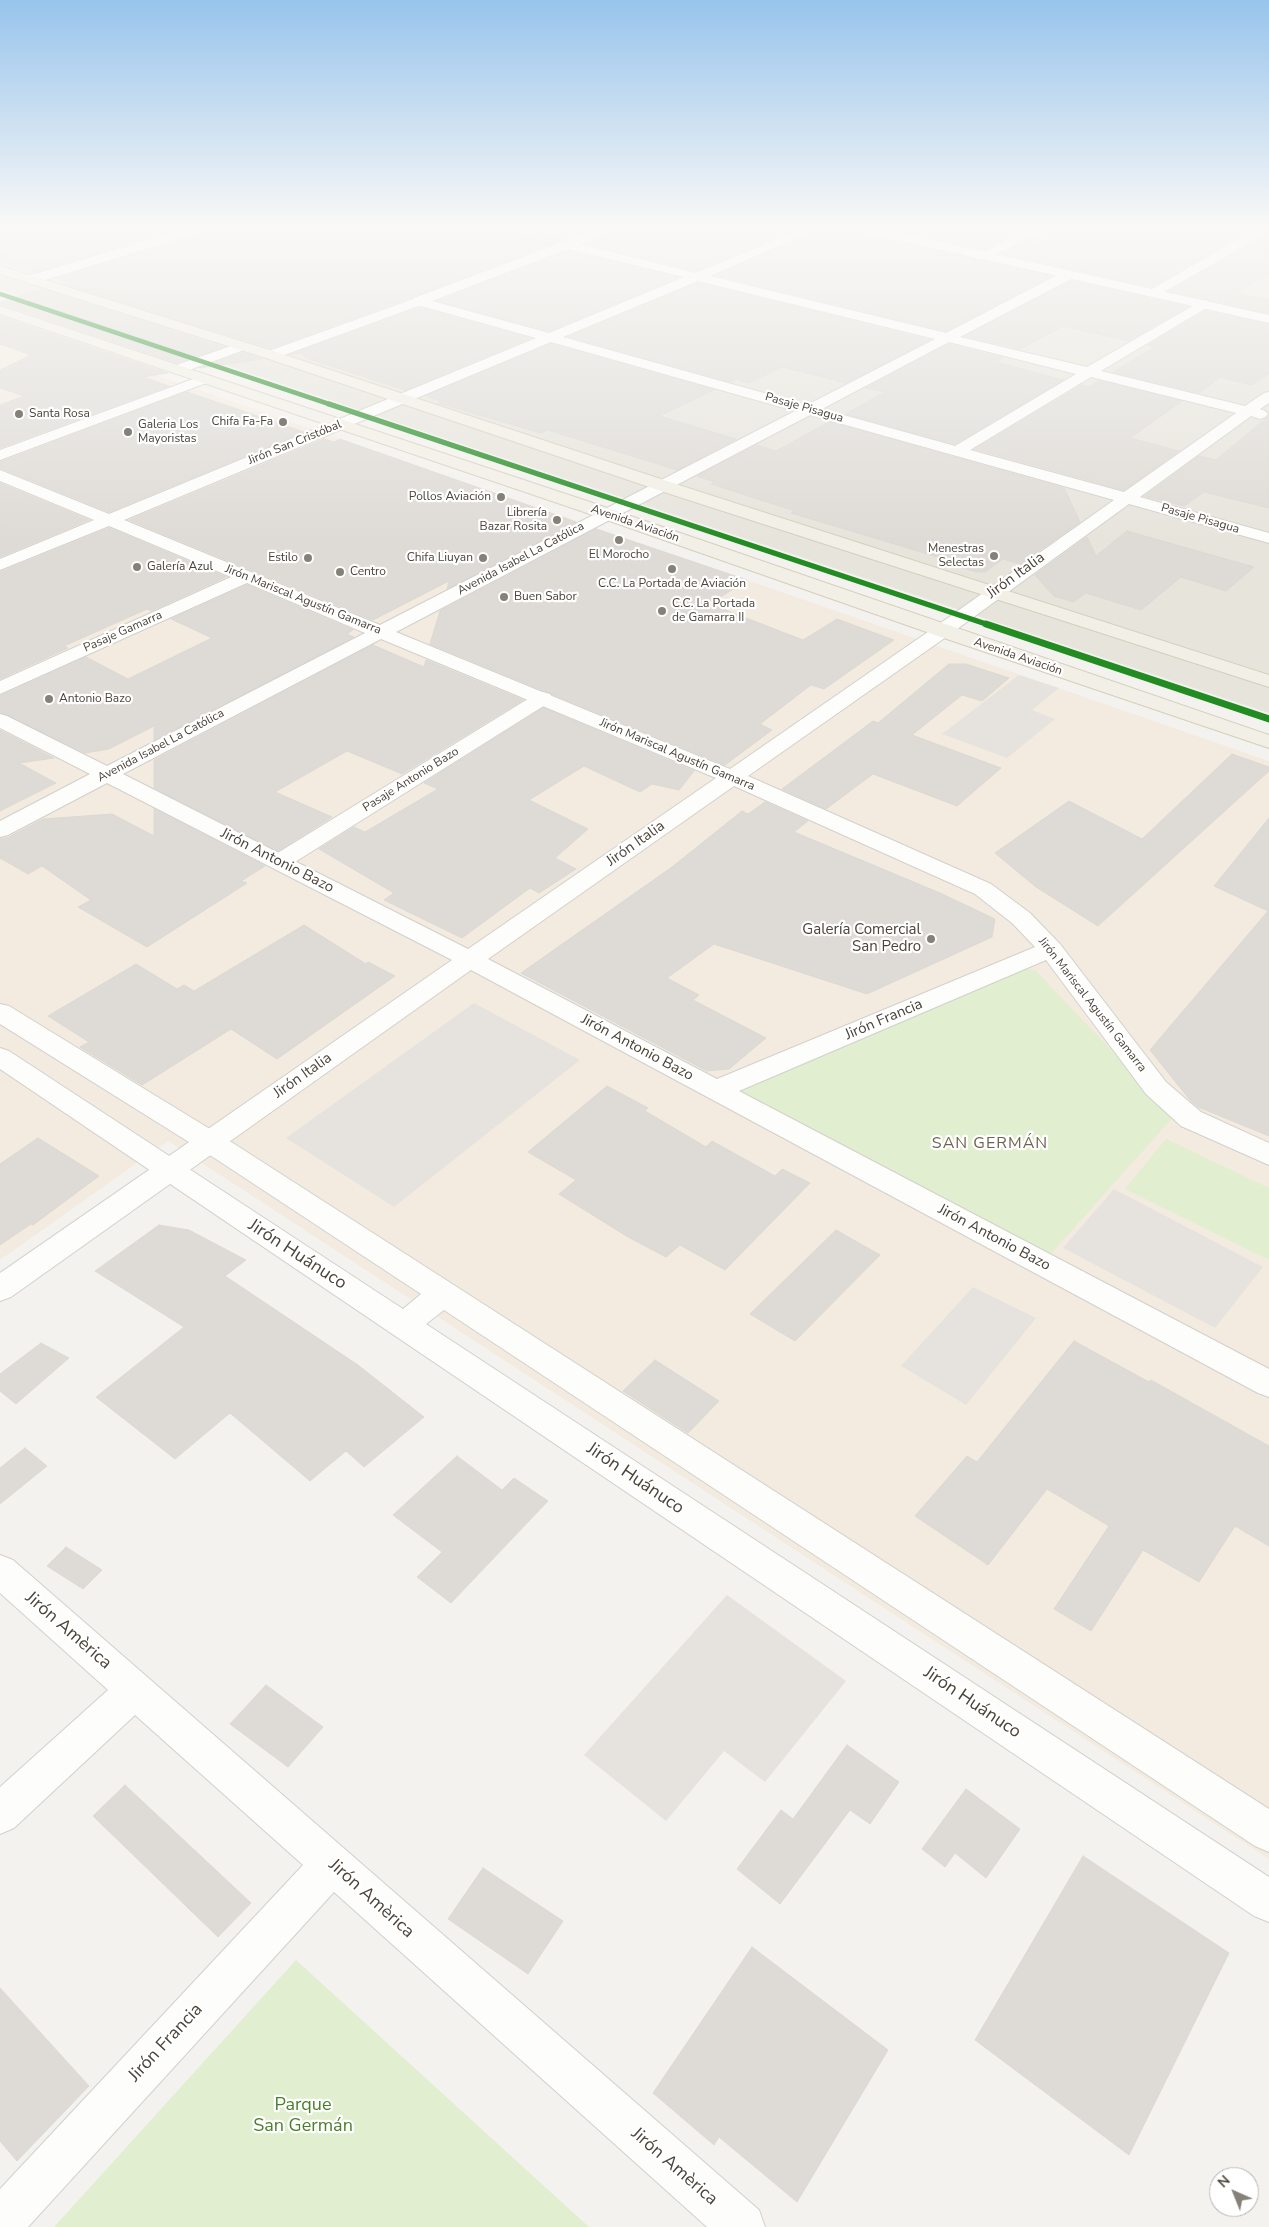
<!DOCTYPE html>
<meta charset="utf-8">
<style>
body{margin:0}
#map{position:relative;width:1269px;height:2227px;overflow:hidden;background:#f4f2ee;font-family:"Nunito Sans",sans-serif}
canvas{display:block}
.north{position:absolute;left:1209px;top:2167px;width:50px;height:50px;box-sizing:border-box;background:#fff;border:1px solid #b7b4b0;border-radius:50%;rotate:316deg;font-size:14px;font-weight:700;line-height:20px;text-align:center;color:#4b4439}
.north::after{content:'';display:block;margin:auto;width:18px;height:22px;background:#868178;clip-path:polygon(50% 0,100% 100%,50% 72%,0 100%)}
</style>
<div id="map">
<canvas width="1269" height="2227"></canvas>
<div class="north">N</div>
</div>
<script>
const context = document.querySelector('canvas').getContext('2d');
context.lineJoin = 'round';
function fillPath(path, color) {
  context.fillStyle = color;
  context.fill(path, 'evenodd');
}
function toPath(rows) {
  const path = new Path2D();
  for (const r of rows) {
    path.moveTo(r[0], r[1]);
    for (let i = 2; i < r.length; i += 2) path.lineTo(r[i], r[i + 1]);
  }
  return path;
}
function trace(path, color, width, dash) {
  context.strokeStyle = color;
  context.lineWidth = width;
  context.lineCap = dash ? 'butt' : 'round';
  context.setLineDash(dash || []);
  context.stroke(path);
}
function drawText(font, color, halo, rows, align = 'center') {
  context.font = font + ' "Nunito Sans",sans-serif';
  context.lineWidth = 4.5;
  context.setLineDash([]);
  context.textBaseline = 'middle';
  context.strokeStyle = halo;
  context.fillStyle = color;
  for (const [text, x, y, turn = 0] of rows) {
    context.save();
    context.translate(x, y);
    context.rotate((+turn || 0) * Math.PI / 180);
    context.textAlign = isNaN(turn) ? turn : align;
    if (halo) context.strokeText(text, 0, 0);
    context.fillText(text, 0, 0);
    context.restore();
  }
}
const residential = toPath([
 [0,229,1269,229,1269,713,0,290]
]);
const commercial = toPath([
 [0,321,1269,761,1269,1859,168,1141,0,1260]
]);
const industrial = toPath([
 [727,1595,846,1681,765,1782,724,1751,666,1821,584,1755]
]);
const green = toPath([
 [1025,968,1035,970,1174,1116,1046,1259,730,1093],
 [1166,1139,1269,1188,1269,1260,1125,1189],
 [296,1960,589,2227,54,2227]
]);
const parking = toPath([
 [1019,675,1059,688,1032,710,1055,719,1007,758,942,734],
 [474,1003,580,1060,394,1207,286,1138],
 [1114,1189,1263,1267,1215,1328,1063,1248],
 [973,1287,1036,1318,966,1405,901,1366]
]);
const building = toPath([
 [0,229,176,229,36,272,0,261,0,229],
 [206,229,591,229,412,297,271,348,63,284,68,282,57,278,203,234,206,229],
 [617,229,795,229,696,271,586,244,617,229],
 [820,229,857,229,865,235,1051,276,946,331,716,275,820,229],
 [893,229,979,229,1011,236,984,250,893,229],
 [1064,229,1215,229,1242,235,1152,287,1001,253,1028,240,1038,242,1064,229],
 [1262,238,1269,240,1269,274,1235,293,1269,300,1269,313,1170,291,1262,238],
 [568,251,678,277,549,331,438,301,568,251],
 [1071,281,1188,307,1128,341,1064,326,1020,349,965,336,1071,281],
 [698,283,930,340,846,383,782,367,749,383,736,379,731,382,569,337,698,283],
 [43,289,223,347,177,363,0,304,0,302,43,289],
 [420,308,530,338,405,390,306,358,302,353,292,354,420,308],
 [1205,311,1269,325,1269,374,1252,385,1220,377,1200,393,1113,372,1155,347,1148,345,1205,311],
 [0,316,168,373,143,377,169,386,0,448,0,405,24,396,0,388,0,370,31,355,0,344,0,316],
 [551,344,714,390,659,416,736,439,677,470,548,430,541,433,438,403,441,401,426,396,551,344],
 [949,344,1003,358,996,362,1063,380,955,444,846,414,885,392,866,388,949,344],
 [243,353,262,359,200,368,243,353],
 [1099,381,1182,401,1130,438,1179,451,1124,490,975,449,1082,385,1089,387,1099,381],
 [187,392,304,432,109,512,0,468,0,462,187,392],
 [1269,416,1269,508,1204,492,1184,506,1145,496,1199,456,1216,460,1269,416],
 [829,422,1064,488,1080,522,1020,564,1003,559,985,572,976,572,948,563,951,561,791,513,795,511,711,484,715,482,697,476,757,445,776,451,829,422],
 [324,439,334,442,340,439,576,522,447,589,449,581,373,620,129,520,324,439],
 [0,483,89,520,0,557,0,483],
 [109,528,226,577,151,611,147,609,64,646,68,648,0,679,0,572,109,528],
 [596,529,747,580,710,604,803,640,837,619,894,640,824,689,811,685,760,724,772,730,725,765,430,644,440,611,596,529],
 [1127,531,1254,567,1226,591,1181,577,1141,610,1086,593,1073,602,1054,596,1035,575,1087,537,1096,556,1127,531],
 [247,585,353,630,347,634,354,637,154,740,154,726,109,749,85,753,0,712,0,696,86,657,128,679,212,638,171,619,247,585],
 [373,645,424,667,426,660,523,700,402,774,347,751,275,792,332,817,278,851,154,788,154,760,373,645],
 [949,664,966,664,1009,678,982,701,962,695,912,735,1001,768,957,806,873,774,826,809,782,789,873,721,878,723,949,664],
 [543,708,694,771,679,790,652,784,640,792,584,766,529,800,588,829,555,858,576,869,539,893,530,888,462,938,384,900,394,893,319,849,354,827,365,832,438,789,424,783,543,708],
 [0,730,54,758,19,763,56,783,0,811,0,730],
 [1232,754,1269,767,1269,771,1098,926,1036,887,995,853,1069,801,1142,839,1232,754],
 [765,802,808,821,794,832,940,893,995,919,992,937,867,994,714,944,667,978,699,995,693,1000,766,1038,729,1069,707,1071,521,973,672,867,742,811,748,814,765,802],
 [154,809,265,866,241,881,247,883,147,947,78,907,91,900,42,866,28,874,0,858,0,839,9,837,43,819,112,814,154,836,154,809],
 [1269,818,1269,1136,1198,1107,1190,1100,1150,1050,1268,911,1214,886,1269,818],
 [304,925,366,964,368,962,395,976,277,1059,231,1029,142,1085,80,1047,89,1042,48,1016,136,964,177,989,184,985,194,991,304,925],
 [607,1086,648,1108,645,1111,706,1147,712,1141,775,1176,782,1169,810,1183,725,1270,680,1245,666,1257,628,1237,559,1194,576,1180,528,1152,607,1086],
 [38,1138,99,1176,33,1225,31,1224,0,1245,0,1164,38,1138],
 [159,1225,189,1230,246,1260,225,1276,358,1365,424,1417,364,1467,346,1451,310,1481,230,1413,175,1459,96,1397,184,1327,95,1271,159,1225],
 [836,1230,880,1255,795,1341,750,1314,836,1230],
 [1074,1341,1149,1382,1151,1380,1269,1446,1269,1546,1235,1526,1199,1582,1143,1550,1091,1631,1054,1609,1109,1526,1047,1489,988,1565,915,1516,967,1456,977,1462,1074,1341],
 [41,1343,69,1358,16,1404,0,1391,0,1374,41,1343],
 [655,1360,719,1401,688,1433,623,1391,655,1360],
 [25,1448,47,1466,0,1504,0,1468,25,1448],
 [457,1456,502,1490,514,1478,548,1501,451,1603,417,1577,442,1552,393,1515,457,1456],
 [66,1547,102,1570,83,1589,47,1566,66,1547],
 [266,1685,323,1727,288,1767,230,1724,266,1685],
 [847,1745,899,1782,870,1824,850,1810,780,1904,737,1869,781,1810,793,1819,847,1745],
 [125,1785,251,1903,218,1937,93,1816,125,1785],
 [966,1789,1020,1829,986,1878,955,1853,945,1867,922,1849,966,1789],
 [1083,1856,1229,1953,1129,2155,975,2040,1083,1856],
 [483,1868,563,1921,528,1974,448,1919,483,1868],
 [752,1947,888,2050,797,2202,719,2137,714,2145,653,2093,752,1947],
 [0,1988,89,2086,17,2161,0,2141,0,1988]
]);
const pedestrianTunnel = toPath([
 [502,229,564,244]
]);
const pedestrian = toPath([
 [184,229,204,229,202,232,35,283,30,284,24,280,25,277,184,229],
 [419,297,424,298,426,301,424,304,276,358,266,358,264,355,266,352,419,297],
 [242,342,249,346,247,349,181,373,176,374,169,370,171,367,242,342],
 [543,692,550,694,553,698,550,702,287,867,279,869,271,867,267,862,271,857,536,694,543,692]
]);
const minor = toPath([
 [597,229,615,229,580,244,696,273,801,229,818,229,710,276,946,333,1063,272,1073,272,1074,275,1073,278,960,337,1087,367,1203,300,1208,301,1210,304,1208,307,1101,371,1245,406,1264,393,1269,392,1269,403,1260,409,1265,411,1268,414,1265,417,1260,419,1251,416,1140,497,1269,533,1269,543,1129,504,949,635,748,776,991,884,1030,913,1060,944,1166,1082,1201,1112,1269,1143,1269,1165,1181,1126,1146,1094,1046,960,739,1091,1269,1369,1269,1397,1258,1393,471,970,11,1297,0,1301,0,1273,452,960,107,783,8,835,0,837,0,821,90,774,0,728,0,714,7,716,107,766,365,633,247,583,0,694,0,681,231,577,109,526,0,570,0,559,94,520,0,481,0,470,109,514,536,338,414,304,412,301,414,298,597,229],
 [568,249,684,277,549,333,432,301,568,249],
 [698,281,935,339,807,405,563,337,698,281],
 [551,342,795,411,380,625,124,520,551,342],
 [949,342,1076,374,955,446,822,409,949,342],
 [1091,377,1236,413,1124,492,970,450,1091,377],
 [810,415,1114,500,935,627,730,769,396,632,810,415],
 [381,639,716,778,468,949,123,774,381,639],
 [734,786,975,894,1012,923,1035,947,717,1079,488,959,734,786],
 [1029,229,1045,229,986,259,978,259,976,256,1029,229],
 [1256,229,1269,229,1269,232,1157,296,1152,297,1145,293,1256,229],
 [204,375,209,376,211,379,209,382,0,460,0,450,204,375],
 [0,1555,13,1560,759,2210,765,2227,707,2227,334,1892,28,2227,0,2227,0,2189,303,1865,135,1715,14,1828,0,1834,0,1787,108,1690,0,1593,0,1555]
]);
const tertiary = toPath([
 [859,229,883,229,1269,315,1269,323,865,233,859,229],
 [0,1004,9,1006,236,1145,1269,1809,1269,1852,1255,1846,444,1310,426,1324,1269,1877,1269,1922,1254,1916,0,1069,0,1048,9,1051,403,1309,421,1294,216,1159,0,1024,0,1004]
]);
const primary = toPath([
 [0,266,276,352,682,486,1269,675,1269,687,670,494,266,358,0,274,0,266],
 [0,306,593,503,1269,735,1269,748,935,635,581,511,0,314,0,306]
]);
const metro1Far2 = toPath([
 [0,294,332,405]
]);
const metro1Far1 = toPath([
 [329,404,989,625]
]);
const metro1 = toPath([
 [986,624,1269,719]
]);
const markers = [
 [19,414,5,"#868178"],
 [283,422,5,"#868178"],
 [128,432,5,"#868178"],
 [501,497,5,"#868178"],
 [557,520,5,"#868178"],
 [619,540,5,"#868178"],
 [994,556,5,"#868178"],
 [308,558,5,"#868178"],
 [483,558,5,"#868178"],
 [137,567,5,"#868178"],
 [672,569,5,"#868178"],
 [340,572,5,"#868178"],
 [504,597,5,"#868178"],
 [662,611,5,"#868178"],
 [49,699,5,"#868178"],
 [931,939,5,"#868178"]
];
const farStreetnames = [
 ["Pasaje Pisagua",804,408,16],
 ["Jirón San Cristóbal",295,443,-22],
 ["Pasaje Pisagua",1200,519,16],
 ["Avenida Aviación",635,524,19],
 ["Avenida Isabel La Católica",521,559,-28],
 ["Jirón Mariscal Agustín Gamarra",303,600,22],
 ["Pasaje Gamarra",123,632,-24],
 ["Avenida Aviación",1018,657,19],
 ["Avenida Isabel La Católica",161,746,-28],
 ["Jirón Mariscal Agustín Gamarra",677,755,23],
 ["Pasaje Antonio Bazo",411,780,-32],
 ["Jirón Mariscal Agustín Gamarra",1092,1005,52]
];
const farPoinames = [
 ["Santa Rosa",29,414],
 ["Chifa Fa-Fa",273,422,"right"],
 ["Galeria Los",138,425],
 ["Mayoristas",138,439],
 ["Pollos Aviación",491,497,"right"],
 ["Librería",547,513,"right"],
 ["Bazar Rosita",547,527,"right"],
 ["Menestras",984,549,"right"],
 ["Selectas",984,563,"right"],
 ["El Morocho",619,555,"center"],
 ["Estilo",298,558,"right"],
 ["Chifa Liuyan",473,558,"right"],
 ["Galería Azul",147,567],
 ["Centro",350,572],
 ["C.C. La Portada de Aviación",672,584,"center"],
 ["Buen Sabor",514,597],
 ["C.C. La Portada",672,604],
 ["de Gamarra II",672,618],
 ["Antonio Bazo",59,699]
];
const streetNames = [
 ["Jirón Italia",1016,576,-36],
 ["Jirón Italia",636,844,-35],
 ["Jirón Antonio Bazo",277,861,27],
 ["Jirón Francia",884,1020,-23],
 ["Jirón Antonio Bazo",637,1048,28],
 ["Jirón Italia",303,1076,-35],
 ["Jirón Antonio Bazo",994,1238,28]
];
const poiNames = [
 ["Galería Comercial",921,930],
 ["San Pedro",921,947]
];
const neighbourhoodNames = [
 ["SAN GERMÁN",990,1144]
];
const nearStreetnames = [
 ["Jirón Huánuco",297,1255,33],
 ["Jirón Huánuco",635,1479,34],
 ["Jirón Amèrica",68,1631,41],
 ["Jirón Huánuco",972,1703,34],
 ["Jirón Amèrica",371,1899,42],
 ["Jirón Francia",166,2043,-47],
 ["Jirón Amèrica",674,2167,41]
];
const nearParknames = [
 ["Parque",303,2106],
 ["San Germán",303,2127]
];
fillPath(residential, '#e7e4dc');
fillPath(commercial, '#f3ebdf');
fillPath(industrial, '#e6e2de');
fillPath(green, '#e1eecf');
fillPath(parking, '#e6e3df');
fillPath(building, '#dedbd6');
trace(building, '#dcd9d4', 1);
trace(pedestrianTunnel, '#d2cfca', 14, [14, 7]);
trace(pedestrian, '#d2d0cb', 2);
trace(minor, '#d2d0cb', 2);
trace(tertiary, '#d2d0cb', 2);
trace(primary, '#d6cebb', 2);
fillPath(pedestrian, '#fdfdfc');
fillPath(minor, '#fdfdfc');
fillPath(tertiary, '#fdfdfc');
fillPath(primary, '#f2efe6');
trace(metro1Far2, '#228b22', 4.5);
trace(metro1Far1, '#228b22', 5.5);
trace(metro1, '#228b22', 7);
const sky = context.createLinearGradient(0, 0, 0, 541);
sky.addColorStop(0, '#98c4ec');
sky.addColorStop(0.42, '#faf9f7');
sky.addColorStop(1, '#faf9f700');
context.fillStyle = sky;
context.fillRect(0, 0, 1269, 541);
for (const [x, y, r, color] of markers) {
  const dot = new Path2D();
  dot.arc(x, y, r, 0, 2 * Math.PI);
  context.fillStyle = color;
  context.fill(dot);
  trace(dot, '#fff', 2);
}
drawText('12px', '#4b4439', '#fff', farStreetnames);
drawText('12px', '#4b4439', '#fff', farPoinames, 'left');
drawText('15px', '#4b4439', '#fff', streetNames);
drawText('15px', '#4b4439', '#fff', poiNames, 'right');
context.letterSpacing = '1px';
drawText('16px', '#6e6250', '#fff', neighbourhoodNames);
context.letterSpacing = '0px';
drawText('18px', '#4b4439', '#fff', nearStreetnames);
drawText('18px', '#4a7f2a', '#fff', nearParknames);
</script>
